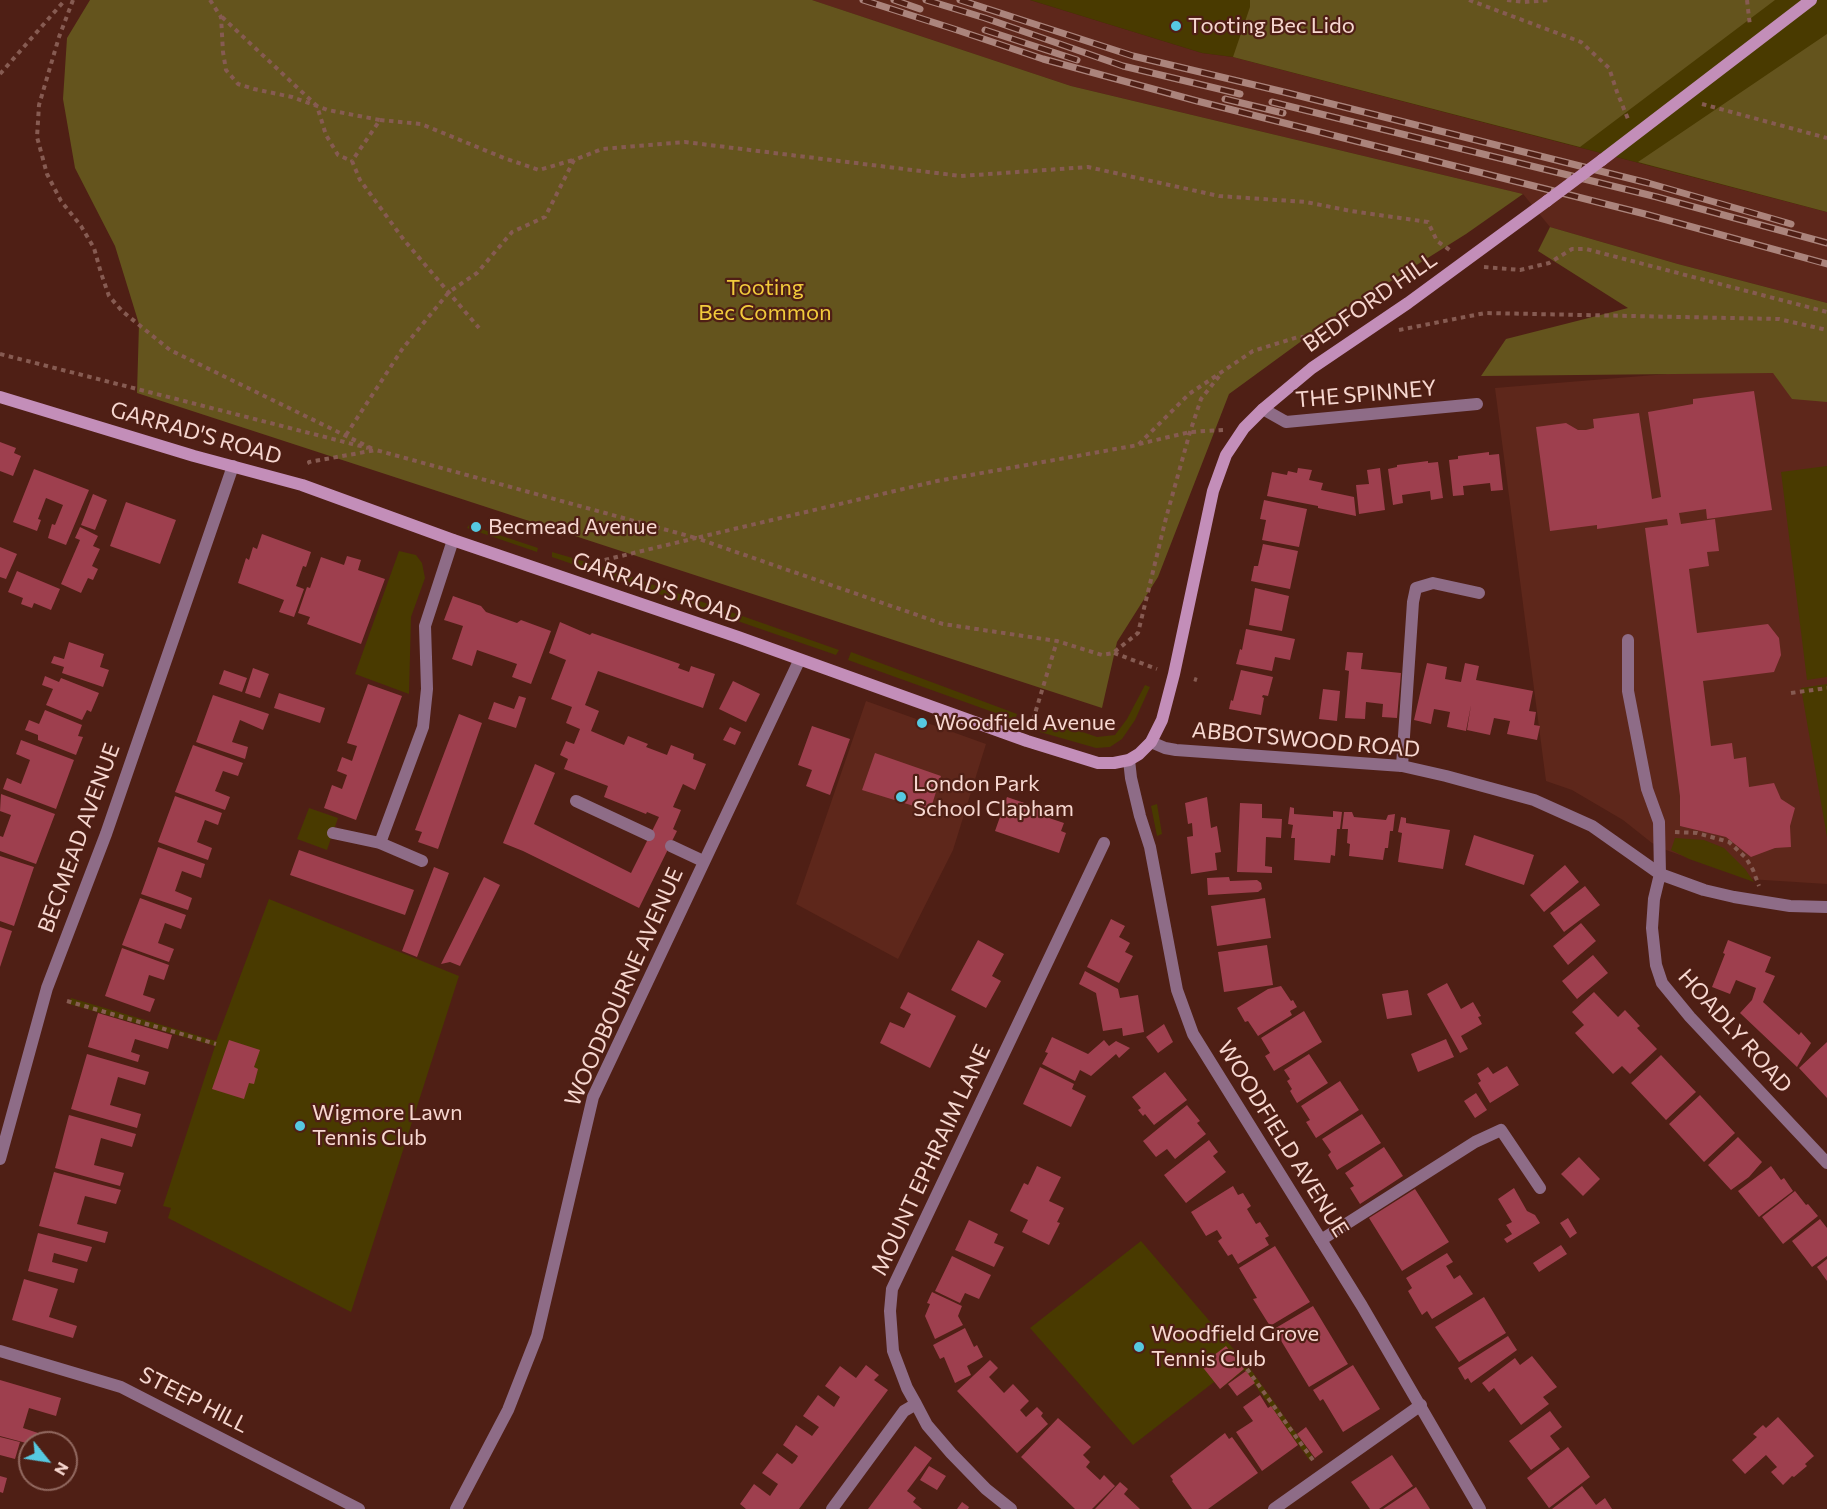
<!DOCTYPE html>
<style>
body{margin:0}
#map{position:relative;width:1827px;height:1509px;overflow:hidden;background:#4f1f15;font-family:Commissioner,sans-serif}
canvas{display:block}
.north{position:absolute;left:18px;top:1431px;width:60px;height:60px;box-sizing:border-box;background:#4f1f15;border:2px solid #926960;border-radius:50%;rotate:120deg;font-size:16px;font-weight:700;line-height:24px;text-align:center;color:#f7d7d0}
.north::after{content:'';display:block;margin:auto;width:21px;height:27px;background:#56c9e1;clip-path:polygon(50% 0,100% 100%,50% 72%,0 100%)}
</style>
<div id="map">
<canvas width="1827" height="1509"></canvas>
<div class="north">N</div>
</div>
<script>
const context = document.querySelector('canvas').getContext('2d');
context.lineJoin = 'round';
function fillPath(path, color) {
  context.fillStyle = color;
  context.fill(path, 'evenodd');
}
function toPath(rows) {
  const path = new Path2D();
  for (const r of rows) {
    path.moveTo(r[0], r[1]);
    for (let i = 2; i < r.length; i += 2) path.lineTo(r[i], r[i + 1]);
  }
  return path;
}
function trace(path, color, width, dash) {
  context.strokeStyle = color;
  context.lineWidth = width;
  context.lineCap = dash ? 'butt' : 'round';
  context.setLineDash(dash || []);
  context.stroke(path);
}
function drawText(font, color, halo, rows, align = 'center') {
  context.font = font + ' Commissioner,sans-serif';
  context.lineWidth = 4.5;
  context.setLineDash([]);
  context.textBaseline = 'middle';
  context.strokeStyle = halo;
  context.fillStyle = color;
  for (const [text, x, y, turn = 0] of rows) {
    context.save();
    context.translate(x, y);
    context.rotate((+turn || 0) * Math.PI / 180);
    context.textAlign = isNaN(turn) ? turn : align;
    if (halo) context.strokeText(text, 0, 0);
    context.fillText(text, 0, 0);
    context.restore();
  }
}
const built = toPath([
 [812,0,1030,0,1202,53,1233,57,1827,212,1827,303,1678,264,1550,227,1523,194,1071,86],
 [1827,361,1827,884,1748,879,1666,850,1652,843,1623,820,1572,790,1546,781,1495,388],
 [866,701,986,744,953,850,898,959,796,904]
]);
const green = toPath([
 [1030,0,1827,0,1827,212,1233,57,1202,53],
 [1827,466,1827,677,1807,680,1781,472],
 [469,525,538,548,537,552,467,528],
 [399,551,416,555,422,563,425,578,411,617,409,694,355,674],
 [552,552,600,566,839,650,836,655,552,557],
 [851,652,1017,714,1015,720,848,660],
 [1827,684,1827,837,1801,688],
 [1145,685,1150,687,1135,720,1122,739,1110,747,1096,748,1040,732,1045,719,1097,737,1115,735,1127,719],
 [1157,804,1162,834,1157,836,1151,806],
 [309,808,338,818,327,850,297,839],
 [1675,838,1704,840,1724,848,1745,869,1754,882,1689,859,1671,850],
 [269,899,459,976,351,1312,168,1218,171,1208,163,1206,215,1046,69,1004,71,998,216,1041],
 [1141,1241,1249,1367,1314,1458,1310,1461,1244,1370,1220,1389,1214,1382,1133,1445,1030,1328]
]);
const forest = toPath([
 [90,0,812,0,1071,86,1523,194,1466,234,1340,313,1229,394,1158,577,1117,642,1102,708,137,393,139,324,115,246,75,168,63,99,67,38],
 [1250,0,1775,0,1580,147,1233,57,1250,7],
 [1827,34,1827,212,1638,162],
 [1550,227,1678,264,1827,303,1827,402,1792,399,1773,373,1481,376,1506,339,1628,308,1538,251]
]);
const building = toPath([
 [1754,391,1772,510,1707,519,1706,509,1679,513,1681,524,1715,519,1719,551,1707,552,1709,566,1689,569,1697,633,1768,624,1779,638,1781,655,1774,672,1703,681,1711,746,1732,743,1734,759,1746,757,1749,787,1774,783,1781,799,1795,808,1790,826,1791,847,1775,848,1751,857,1726,837,1680,826,1680,796,1645,528,1668,525,1667,519,1597,529,1597,525,1550,531,1536,427,1566,423,1578,430,1586,430,1594,428,1593,419,1639,413,1652,499,1661,497,1648,412,1693,404,1693,399],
 [0,442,16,448,14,453,21,456,13,476,0,471],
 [1489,452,1489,455,1499,454,1503,490,1491,491,1490,483,1463,486,1464,495,1453,496,1449,460,1458,459,1458,456],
 [1428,461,1428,463,1438,462,1443,498,1431,500,1430,491,1402,495,1403,503,1393,505,1388,469,1397,467,1397,465],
 [1298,468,1312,470,1309,480,1323,483,1321,490,1354,497,1356,516,1318,508,1318,506,1267,496,1272,472,1287,475,1288,471,1297,473],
 [1380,468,1385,510,1359,514,1356,485,1369,484,1367,470],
 [34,469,89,490,66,545,48,538,52,524,55,525,63,505,46,498,38,519,41,520,37,531,13,522],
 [93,494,107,500,95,530,81,525],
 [1264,500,1307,509,1299,547,1262,540,1266,520,1260,519],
 [126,502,176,520,160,564,110,546],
 [80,527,98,536,93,546,100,549,92,566,98,569,93,580,88,578,81,593,61,584,80,540,75,538],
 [262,534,311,552,306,567,303,566,296,586,304,589,294,617,279,612,284,600,238,583,246,558,249,560,253,547,257,549],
 [1263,544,1298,551,1290,589,1251,581,1254,566,1258,566],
 [0,547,17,554,6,579,0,577],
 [347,556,361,560,358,570,385,579,361,644,307,624,310,617,298,613,307,587,310,588,321,557,344,565],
 [17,571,60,589,51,610,34,603,32,608,21,604,23,598,8,592],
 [1255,588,1289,596,1282,631,1249,625],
 [453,596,481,606,486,612,517,623,521,620,551,631,531,684,512,677,517,664,477,650,472,666,452,659,463,626,444,620],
 [560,622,590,635,592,633,680,664,678,668,689,672,691,666,715,674,703,708,598,671,585,705,599,711,591,731,624,745,628,736,648,744,646,747,667,755,671,745,694,754,693,759,706,764,695,790,683,784,673,807,681,810,673,829,677,831,639,908,523,851,503,843,535,764,555,773,534,824,631,873,659,817,647,812,646,814,604,797,608,786,564,769,568,759,560,755,566,741,574,744,580,729,566,723,572,707,551,699,566,660,549,653],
 [1246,629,1295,639,1290,660,1275,657,1272,671,1236,664,1240,649,1242,650],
 [69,642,104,654,100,667,109,670,103,687,62,673,64,667,51,663,54,656,64,659],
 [1347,652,1363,653,1361,669,1401,673,1397,718,1382,717,1383,704,1366,702,1365,719,1345,718,1349,671,1345,670],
 [1427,663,1447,667,1445,679,1461,682,1465,663,1479,666,1476,680,1533,691,1529,711,1536,712,1534,725,1540,726,1537,740,1507,734,1510,721,1494,718,1490,735,1467,730,1471,705,1466,731,1447,727,1450,712,1434,709,1431,724,1414,720],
 [253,668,269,674,260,698,245,693],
 [224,670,247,678,242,692,219,684],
 [1241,670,1273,677,1268,696,1263,695,1262,697,1264,698,1261,715,1229,709,1231,700,1233,701],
 [45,676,59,682,61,678,99,693,91,712,87,710,82,720,46,705,53,689,42,685],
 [733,681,760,694,746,722,719,709],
 [368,684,402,696,356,820,324,808,332,785,342,789,347,775,337,771,342,757,352,761,357,746,347,743],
 [1323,689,1340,691,1337,721,1319,719],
 [279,693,325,708,320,723,274,708],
 [213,695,269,714,263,730,240,720,232,742,248,747,245,759,196,742],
 [519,696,526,698,516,728,488,719,494,702,514,709],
 [45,710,82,725,78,736,83,737,76,755,38,740,38,735,25,730,29,720,39,724],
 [459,714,482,723,438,849,418,842,422,832,415,830],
 [812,726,850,739,830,795,806,786,812,770,798,765],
 [730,727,741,732,735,745,723,740],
 [21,740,74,760,56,809,3,789,7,778,21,784,30,760,16,754],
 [193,745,243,763,238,776,223,771,215,791,230,797,225,810,175,792],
 [875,753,941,776,930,811,862,790],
 [1,794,55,814,36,864,0,851,0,836,3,837,11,815,0,811],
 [175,796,222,813,218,825,205,820,197,842,212,848,208,860,158,842],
 [1007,797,1045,810,1043,816,1064,823,1061,831,1066,833,1059,853,995,831],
 [1207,797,1211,828,1217,826,1221,852,1215,853,1217,870,1191,874,1187,837,1193,836,1192,823,1188,824,1185,803],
 [1240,803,1262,804,1262,818,1282,819,1281,838,1266,837,1265,866,1272,867,1272,873,1237,872],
 [1290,807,1294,808,1294,814,1333,817,1333,811,1342,812,1340,829,1337,829,1335,856,1331,855,1330,863,1294,860,1295,838,1291,838,1293,825,1288,824],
 [1344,812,1352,812,1354,817,1386,820,1388,815,1395,814,1393,831,1390,831,1388,848,1385,848,1383,860,1349,856,1350,844,1347,843,1348,829,1342,829],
 [1401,817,1406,818,1406,823,1450,830,1443,869,1398,862,1402,833,1398,832],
 [1474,835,1534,855,1524,885,1465,865],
 [158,847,205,864,201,878,182,871,175,891,192,898,188,910,141,894],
 [299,850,414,890,405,915,290,875],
 [0,856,34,867,14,926,0,921],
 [1565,865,1579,882,1544,912,1530,895],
 [434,867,449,873,417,957,402,951],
 [484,877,500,885,460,966,450,962,441,964],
 [1229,877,1230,881,1257,880,1261,883,1262,889,1258,892,1208,895,1207,878],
 [1585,886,1600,905,1564,932,1550,913],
 [140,898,186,915,181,929,165,923,158,943,174,949,169,962,122,945],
 [1265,898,1271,938,1217,946,1211,906],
 [1111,919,1125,926,1119,937,1130,943,1125,952,1133,956,1119,983,1087,967],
 [1581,923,1596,941,1568,965,1553,946],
 [0,927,12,931,0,967],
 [978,940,1004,954,992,976,1001,981,986,1008,951,990],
 [1728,940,1771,957,1765,972,1775,976,1763,1002,1799,1035,1801,1032,1811,1043,1797,1067,1740,1013,1752,1000,1756,988,1736,980,1730,994,1712,987,1725,954,1723,953],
 [1267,945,1273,985,1224,992,1218,952],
 [122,948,169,965,164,980,149,975,143,995,155,999,150,1012,105,996],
 [1593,955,1608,973,1577,999,1562,981],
 [1085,971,1118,989,1120,998,1138,995,1144,1032,1123,1036,1122,1028,1103,1031,1096,993,1079,984],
 [1447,983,1461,1009,1473,1002,1481,1016,1478,1017,1482,1024,1461,1036,1468,1049,1460,1053,1427,994],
 [1281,986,1291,1001,1293,1000,1297,1007,1290,1011,1292,1015,1258,1036,1248,1021,1245,1022,1237,1008,1268,989],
 [1408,990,1412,1015,1387,1019,1382,994],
 [908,992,956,1016,930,1068,880,1043,890,1022,904,1028,911,1014,900,1008],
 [1594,992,1618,1017,1625,1010,1640,1026,1637,1028,1657,1049,1630,1074,1622,1066,1613,1074,1575,1033,1584,1025,1572,1012],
 [1304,1011,1322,1042,1274,1071,1265,1056,1270,1053,1261,1038],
 [98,1013,172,1035,168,1049,135,1039,131,1052,140,1055,138,1062,88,1047],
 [1164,1024,1173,1042,1158,1053,1146,1037],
 [1052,1037,1088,1054,1104,1040,1109,1046,1116,1041,1130,1048,1119,1058,1116,1054,1091,1076,1080,1070,1075,1081,1042,1064,1048,1053,1045,1052],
 [1446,1039,1454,1057,1418,1072,1411,1054],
 [229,1040,260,1050,254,1067,258,1069,254,1084,249,1083,244,1099,212,1089],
 [1827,1042,1827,1098,1799,1068],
 [87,1054,149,1072,145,1085,118,1077,110,1105,141,1114,137,1128,71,1109],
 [1309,1054,1328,1083,1297,1103,1290,1091,1292,1089,1287,1081,1290,1079,1284,1070],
 [1661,1055,1696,1092,1666,1120,1631,1083],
 [1507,1066,1519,1085,1490,1103,1478,1083,1481,1081,1477,1074,1488,1067,1493,1074],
 [1040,1067,1074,1084,1072,1089,1086,1096,1071,1127,1023,1104],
 [1165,1072,1187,1100,1154,1125,1145,1114,1143,1116,1138,1110,1141,1108,1132,1097],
 [1340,1081,1359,1110,1316,1138,1306,1122,1310,1120,1301,1106],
 [1476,1093,1487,1110,1475,1118,1464,1101],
 [1700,1095,1735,1133,1704,1162,1669,1124],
 [1187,1105,1200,1121,1197,1123,1206,1134,1175,1159,1167,1149,1156,1157,1143,1141],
 [1362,1114,1381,1143,1337,1170,1328,1155,1331,1152,1322,1139],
 [69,1115,136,1134,132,1147,101,1138,94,1165,124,1173,120,1186,55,1168],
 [1738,1137,1762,1162,1749,1177,1731,1190,1708,1165],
 [1209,1140,1218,1152,1213,1156,1226,1172,1186,1203,1164,1175],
 [1384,1147,1403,1176,1360,1204,1350,1188,1354,1186,1345,1173],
 [1579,1157,1600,1179,1583,1196,1561,1174],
 [1037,1166,1061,1177,1049,1201,1064,1208,1057,1222,1060,1223,1049,1245,1022,1232,1028,1220,1010,1211,1024,1183,1028,1185],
 [1771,1166,1781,1180,1784,1178,1793,1191,1759,1217,1738,1191],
 [54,1172,121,1190,116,1204,85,1196,77,1224,108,1232,105,1243,39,1226],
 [1233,1186,1238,1195,1243,1193,1251,1206,1247,1209,1256,1224,1260,1222,1269,1236,1265,1238,1269,1245,1238,1264,1232,1254,1228,1256,1218,1241,1222,1238,1217,1230,1206,1236,1191,1212],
 [1514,1188,1527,1211,1535,1215,1540,1223,1507,1243,1504,1239,1512,1234,1506,1225,1512,1222,1498,1199],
 [1415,1189,1449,1242,1402,1271,1369,1218],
 [1795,1191,1806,1205,1808,1204,1818,1216,1783,1244,1762,1217],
 [1568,1218,1577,1233,1570,1238,1560,1223],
 [1820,1219,1827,1228,1827,1256,1812,1267,1792,1241],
 [969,1220,998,1234,994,1243,1004,1247,994,1267,955,1250],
 [38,1233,92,1247,87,1262,54,1253,52,1262,78,1269,74,1283,28,1271],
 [1561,1245,1567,1254,1539,1272,1533,1263],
 [1275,1246,1310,1302,1270,1326,1253,1299,1257,1298,1239,1268],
 [1447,1253,1453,1262,1446,1266,1454,1279,1460,1275,1473,1294,1432,1319,1427,1311,1422,1315,1408,1291,1412,1288,1406,1278],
 [952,1256,991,1275,979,1299,965,1293,960,1303,935,1291],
 [1827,1259,1827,1281,1817,1267],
 [24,1279,58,1289,49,1317,77,1326,73,1338,12,1320],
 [932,1292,962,1306,958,1316,963,1325,935,1339,925,1316,930,1304,927,1303],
 [1484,1297,1506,1333,1459,1362,1435,1327],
 [1313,1306,1348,1364,1309,1387,1274,1329],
 [965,1328,974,1347,977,1345,983,1357,967,1366,971,1375,955,1383,944,1357,940,1359,933,1345],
 [1508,1336,1517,1350,1471,1383,1468,1378,1465,1380,1458,1368],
 [1226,1346,1244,1369,1220,1389,1201,1365],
 [1532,1356,1557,1387,1543,1397,1549,1404,1521,1425,1494,1388,1489,1392,1482,1383,1515,1358,1520,1365],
 [990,1360,998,1368,989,1377,1004,1393,1013,1384,1029,1401,1020,1410,1026,1417,1037,1407,1043,1413,1041,1416,1048,1424,1017,1453,957,1391],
 [866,1365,879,1375,874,1380,888,1390,799,1509,746,1509,740,1504,754,1484,770,1496,778,1484,762,1473,777,1453,792,1464,795,1461,798,1456,783,1445,796,1425,812,1436,815,1432,819,1427,803,1416,818,1395,834,1407,840,1397,825,1386,840,1366,856,1378],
 [1353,1365,1380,1409,1343,1432,1323,1399,1320,1401,1313,1390],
 [1246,1371,1255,1383,1237,1396,1228,1384],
 [0,1380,61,1398,56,1416,29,1408,23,1428,38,1433,35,1443,30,1443,30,1444,0,1436],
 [1260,1395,1268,1408,1271,1406,1298,1445,1262,1471,1236,1432,1253,1421,1243,1407],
 [1550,1411,1562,1427,1550,1436,1560,1449,1531,1470,1509,1441],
 [1778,1417,1814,1456,1805,1464,1807,1466,1794,1477,1792,1476,1783,1485,1771,1472,1777,1467,1766,1455,1745,1474,1732,1460,1757,1437,1753,1434,1763,1425,1766,1428],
 [1058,1418,1091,1447,1083,1455,1090,1462,1086,1467,1100,1480,1104,1475,1115,1486,1092,1509,1075,1509,1021,1457],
 [1306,1427,1323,1452,1315,1458,1297,1434],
 [1225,1433,1229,1439,1232,1437,1258,1473,1208,1509,1192,1509,1172,1481,1173,1480,1170,1476],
 [0,1437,20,1442,15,1459,0,1455],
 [915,1446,932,1458,907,1491,916,1498,913,1502,922,1509,868,1509],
 [1568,1447,1590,1477,1549,1508,1527,1478],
 [1392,1455,1413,1486,1379,1509,1370,1509,1351,1482],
 [929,1466,946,1476,937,1490,920,1480],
 [0,1476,7,1478,3,1493,0,1492],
 [1120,1482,1128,1489,1124,1494,1140,1509,1095,1509],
 [1582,1486,1596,1505,1605,1498,1612,1509,1552,1509],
 [1416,1487,1430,1509,1383,1509],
 [962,1502,969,1507,968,1509,957,1509]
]);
const path = toPath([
 [73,0,59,37,39,105,37,137,47,174,61,201,81,226,94,248,101,273,109,296,122,311,170,350,375,450],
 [210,0,221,17,223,52,226,70,238,84,254,89,292,97,328,110,380,120,352,161,360,180,404,240,479,328],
 [1469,0,1581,42,1609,68,1617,92,1628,119],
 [1507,0,1524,2,1550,0],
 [1747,0,1750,26],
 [222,17,317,106,326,135,338,155,352,161],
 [0,74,65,0],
 [1702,104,1827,138],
 [380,120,421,124,504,158,539,170,573,160],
 [1484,267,1520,270,1549,263,1572,249,1586,249,1827,312],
 [1399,330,1485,313,1779,319,1827,330],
 [0,354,368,448],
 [346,435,403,348,449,292,477,273,512,232,545,217,574,160,602,149,685,142,961,176,1088,167,1219,196,1306,202,1351,211,1428,222,1437,241,1451,251],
 [1139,444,1190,432,1223,430],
 [310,464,309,462,376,450,696,538,937,481,1138,445,1189,394,1253,351,1298,337,1326,338],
 [596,562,696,538,943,624,1057,641,1102,655,1113,653,1138,633,1166,518,1190,432,1201,399,1220,375],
 [1114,653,1157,669],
 [1194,679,1197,680],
 [1791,693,1827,688],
 [1033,720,1057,641],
 [1675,832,1697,833,1729,842,1746,858,1753,870,1759,886],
 [67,1001,216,1044],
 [1247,1369,1315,1463]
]);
const service = toPath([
 [1628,640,1628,691,1647,789,1659,822,1660,874],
 [1402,766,1413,602,1416,588,1433,583,1479,593],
 [576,801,649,835],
 [671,846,703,861]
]);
const minor = toPath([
 [1263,409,1286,422,1477,404],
 [1151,742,1165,748,1176,750,1402,766,1446,776,1534,800,1592,826,1660,874,1704,890,1734,897,1790,906,1827,907],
 [333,833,380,843,422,861],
 [380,843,423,727,427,689,425,626,453,540],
 [1660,874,1654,899,1652,928,1656,965,1662,983,1690,1017,1827,1163],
 [0,1159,47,988,106,834,233,466],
 [1321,1240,1475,1142,1501,1130,1540,1188],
 [0,1351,121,1387,359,1509],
 [456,1509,508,1410,537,1336,593,1097,799,661],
 [832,1509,904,1411,916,1404],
 [1011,1509,986,1489,951,1453,927,1425,916,1404,907,1388,893,1351,890,1311,892,1289,1104,843],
 [1274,1509,1421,1405]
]);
const tertiary = toPath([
 [1129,760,1131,778,1140,816,1150,847,1177,990,1193,1034,1362,1306,1480,1509]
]);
const secondary = toPath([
 [1602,160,1811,0],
 [0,397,194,456,302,485,453,540,738,637,1027,741,1098,763,1114,763,1129,760,1139,754,1151,742,1162,720,1174,674,1213,491,1226,455,1244,428,1263,409,1312,368,1408,303,1547,201]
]);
const rail = toPath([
 [863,0,954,29,1043,59,1197,101,1645,214,1827,264],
 [894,0,920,9],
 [926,0,985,18,1123,66,1240,94],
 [960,0,1133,56,1284,92,1648,183,1791,224],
 [985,30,1077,60],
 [1225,99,1283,113],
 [1272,102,1657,197,1827,243]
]);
const secondaryBridge = toPath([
 [1547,201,1602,160]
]);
const markers = [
 [1176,26,6,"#56c9e1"],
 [476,527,6,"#56c9e1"],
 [922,723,6,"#56c9e1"],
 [901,797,6,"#56c9e1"],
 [300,1126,6,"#56c9e1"],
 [1139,1347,6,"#56c9e1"]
];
const poiNames = [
 ["Tooting Bec Lido",1188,26],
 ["Becmead Avenue",488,527],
 ["Woodfield Avenue",934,723],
 ["London Park",913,784],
 ["School Clapham",913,809],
 ["Wigmore Lawn",312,1113],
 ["Tennis Club",312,1138],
 ["Woodfield Grove",1151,1334],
 ["Tennis Club",1151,1359]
];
const parkNames = [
 ["Tooting",765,288],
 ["Bec Common",765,313]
];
const streetNames = [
 ["BEDFORD HILL",1370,302,-35],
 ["THE SPINNEY",1366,394,-5],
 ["GARRAD'S ROAD",196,433,16],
 ["GARRAD'S ROAD",657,588,19],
 ["ABBOTSWOOD ROAD",1306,740,5],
 ["BECMEAD AVENUE",79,838,-70],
 ["WOODBOURNE AVENUE",624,987,-66],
 ["HOADLY ROAD",1735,1031,48],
 ["WOODFIELD AVENUE",1283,1139,58],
 ["MOUNT EPHRAIM LANE",931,1160,-65],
 ["STEEP HILL",194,1400,27]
];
fillPath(built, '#5e271b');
fillPath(green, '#493a00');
fillPath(forest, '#64541d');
fillPath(building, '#9e3f4e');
trace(path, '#865b52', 4, [4.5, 4.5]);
trace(service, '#8e6c87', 12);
trace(minor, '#8e6c87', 12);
trace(tertiary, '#8e6c87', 12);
trace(secondary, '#c38eb9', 12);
trace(rail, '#ab847c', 7);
trace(rail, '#4f1f15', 4.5, [14]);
trace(secondaryBridge, '#c38eb9', 12);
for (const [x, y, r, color] of markers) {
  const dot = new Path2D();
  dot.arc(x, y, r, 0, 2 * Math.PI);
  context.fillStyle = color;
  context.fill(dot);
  trace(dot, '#4f1f15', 2);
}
drawText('22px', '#f7d7d0', '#4f1f15', poiNames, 'left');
drawText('22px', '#f2cb3c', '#4f1f15', parkNames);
drawText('22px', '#f7d7d0', '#4f1f15', streetNames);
</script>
